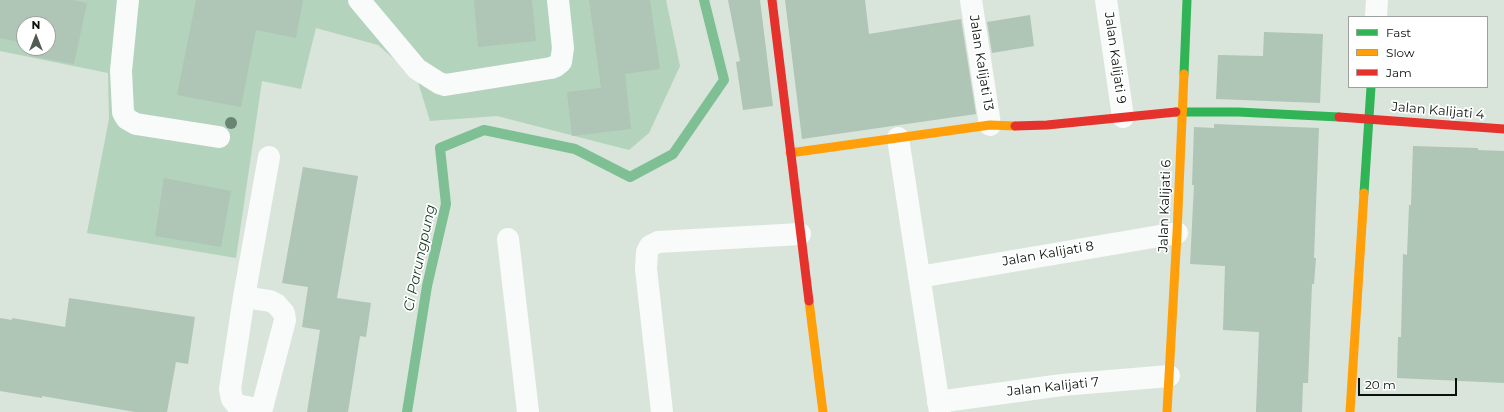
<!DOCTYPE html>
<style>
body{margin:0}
#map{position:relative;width:1504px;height:412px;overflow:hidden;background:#d9e4db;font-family:Montserrat,sans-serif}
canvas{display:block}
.legend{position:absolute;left:1348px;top:16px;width:140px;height:72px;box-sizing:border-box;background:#fff;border:1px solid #9da09e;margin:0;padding:5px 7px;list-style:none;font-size:12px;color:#0a110c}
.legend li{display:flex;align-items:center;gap:8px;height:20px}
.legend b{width:20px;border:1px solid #9da09e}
.north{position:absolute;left:16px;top:16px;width:40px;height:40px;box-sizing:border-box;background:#fff;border:1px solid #9da09e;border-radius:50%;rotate:0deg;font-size:11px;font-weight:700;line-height:16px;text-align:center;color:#0a110c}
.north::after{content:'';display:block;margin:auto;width:14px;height:18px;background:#525b54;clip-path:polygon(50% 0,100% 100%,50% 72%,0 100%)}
.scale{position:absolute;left:1358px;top:378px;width:99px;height:18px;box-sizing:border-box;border:2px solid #0a110c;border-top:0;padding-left:5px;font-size:12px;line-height:14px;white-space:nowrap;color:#0a110c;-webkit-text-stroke:3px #fff;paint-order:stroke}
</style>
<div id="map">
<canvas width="1504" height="412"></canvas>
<ul class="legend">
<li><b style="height:5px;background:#30b455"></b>Fast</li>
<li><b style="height:5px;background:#ff9f0a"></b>Slow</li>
<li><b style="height:5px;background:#e5322d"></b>Jam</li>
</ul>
<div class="north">N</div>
<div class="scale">20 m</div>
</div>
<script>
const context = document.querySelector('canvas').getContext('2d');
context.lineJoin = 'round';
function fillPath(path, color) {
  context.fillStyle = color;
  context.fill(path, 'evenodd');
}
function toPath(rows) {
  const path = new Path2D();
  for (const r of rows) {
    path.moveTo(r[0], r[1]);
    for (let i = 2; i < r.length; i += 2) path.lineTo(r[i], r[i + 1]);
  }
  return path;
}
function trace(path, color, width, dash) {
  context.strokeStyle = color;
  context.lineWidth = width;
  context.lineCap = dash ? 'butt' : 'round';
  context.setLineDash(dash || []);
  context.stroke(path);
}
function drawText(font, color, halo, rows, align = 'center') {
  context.font = font + ' Montserrat,sans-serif';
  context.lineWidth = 3.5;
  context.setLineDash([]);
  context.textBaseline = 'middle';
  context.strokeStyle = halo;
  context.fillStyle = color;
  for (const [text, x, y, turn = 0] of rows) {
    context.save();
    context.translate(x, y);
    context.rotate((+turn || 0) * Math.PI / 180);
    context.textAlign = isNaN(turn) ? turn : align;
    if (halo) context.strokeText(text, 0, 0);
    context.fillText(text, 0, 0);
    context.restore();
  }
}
const green = toPath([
 [0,0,666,0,680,66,649,133,629,150,497,116,430,121,417,79,378,45,316,28,301,89,262,81,236,258,87,233,109,119,108,73,0,51],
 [24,24,48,24,48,48,24,48]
]);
const stream = toPath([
 [407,412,427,286,446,204,440,148,484,130,575,149,630,177,673,154,724,80,704,0]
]);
const building = toPath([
 [0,0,73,0,87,3,74,64,31,56,33,48,48,48,48,24,24,24,24,43,0,38],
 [196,0,303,0,296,38,256,30,241,107,177,95],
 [474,0,532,0,536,41,478,47],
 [589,0,650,0,660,69,625,74,631,129,572,136,567,92,601,88],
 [728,0,760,0,773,106,743,110,736,62,740,61],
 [785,0,865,0,869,34,961,19,976,114,802,139],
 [1030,15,1034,46,992,53,987,22],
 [1264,32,1323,34,1320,103,1216,99,1218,55,1263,56],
 [1214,124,1319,128,1316,205,1314,258,1316,258,1314,284,1312,284,1308,383,1303,383,1302,412,1256,412,1259,332,1223,330,1225,266,1190,264,1194,185,1192,185,1194,127,1214,128],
 [1413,146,1478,148,1478,150,1504,151,1504,383,1397,378,1398,337,1401,337,1403,254,1407,255,1409,205,1411,205],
 [303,167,358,176,337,298,371,303,366,337,360,336,348,412,307,412,320,330,302,327,308,287,282,283],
 [164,178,231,191,221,247,155,236],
 [69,298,195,317,188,364,176,362,167,412,135,412,42,396,42,398,0,391,0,318,12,320,12,318,65,327]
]);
const street = toPath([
 [128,0,121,71,123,112,125,116,127,119,136,124,219,137],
 [359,0,417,69,439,83,445,85,551,68,556,66,561,62,563,48,558,0],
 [971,0,990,125],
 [1106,0,1123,117],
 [1376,17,1377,0],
 [898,138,940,412],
 [508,239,528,412],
 [919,277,1177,233],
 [244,297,270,301,276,304,284,313,285,320,261,412],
 [938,402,1062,385,1169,376],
 [261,410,237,405,232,399,230,389,244,297,269,157],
 [662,412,646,269,647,252,650,246,658,242,800,234]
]);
const fast = toPath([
 [1184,74,1187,0],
 [1176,112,1238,112,1339,117],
 [1364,193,1371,87]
]);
const slow = toPath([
 [790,153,990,125,1015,126],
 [809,301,823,412],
 [1167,412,1177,233,1184,74],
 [1350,412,1364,193]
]);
const jam = toPath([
 [772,0,809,301],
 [1339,117,1504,129],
 [1015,126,1047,125,1176,112]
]);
const trees = [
 [231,123]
];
const streetNames = [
 ["Jalan Kalijati 9",1115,58,82],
 ["Jalan Kalijati 13",981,63,81],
 ["Jalan Kalijati 4",1438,111,5],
 ["Jalan Kalijati 6",1165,206,-88],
 ["Jalan Kalijati 8",1048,254,-10],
 ["Jalan Kalijati 7",1053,387,-6]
];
const waterNames = [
 ["Ci Parungpung",420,258,-78]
];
fillPath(green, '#b3d3bc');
trace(stream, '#7ebf94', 10);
fillPath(building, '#afc5b6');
trace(street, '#f9fbfa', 22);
trace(fast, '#30b455', 9);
trace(slow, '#ff9f0a', 9);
trace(jam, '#e5322d', 9);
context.fillStyle = '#6a8474';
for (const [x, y] of trees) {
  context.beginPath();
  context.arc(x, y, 6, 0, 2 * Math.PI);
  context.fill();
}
drawText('13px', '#0a110c', '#fff', streetNames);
drawText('italic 14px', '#193e26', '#fff', waterNames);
</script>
